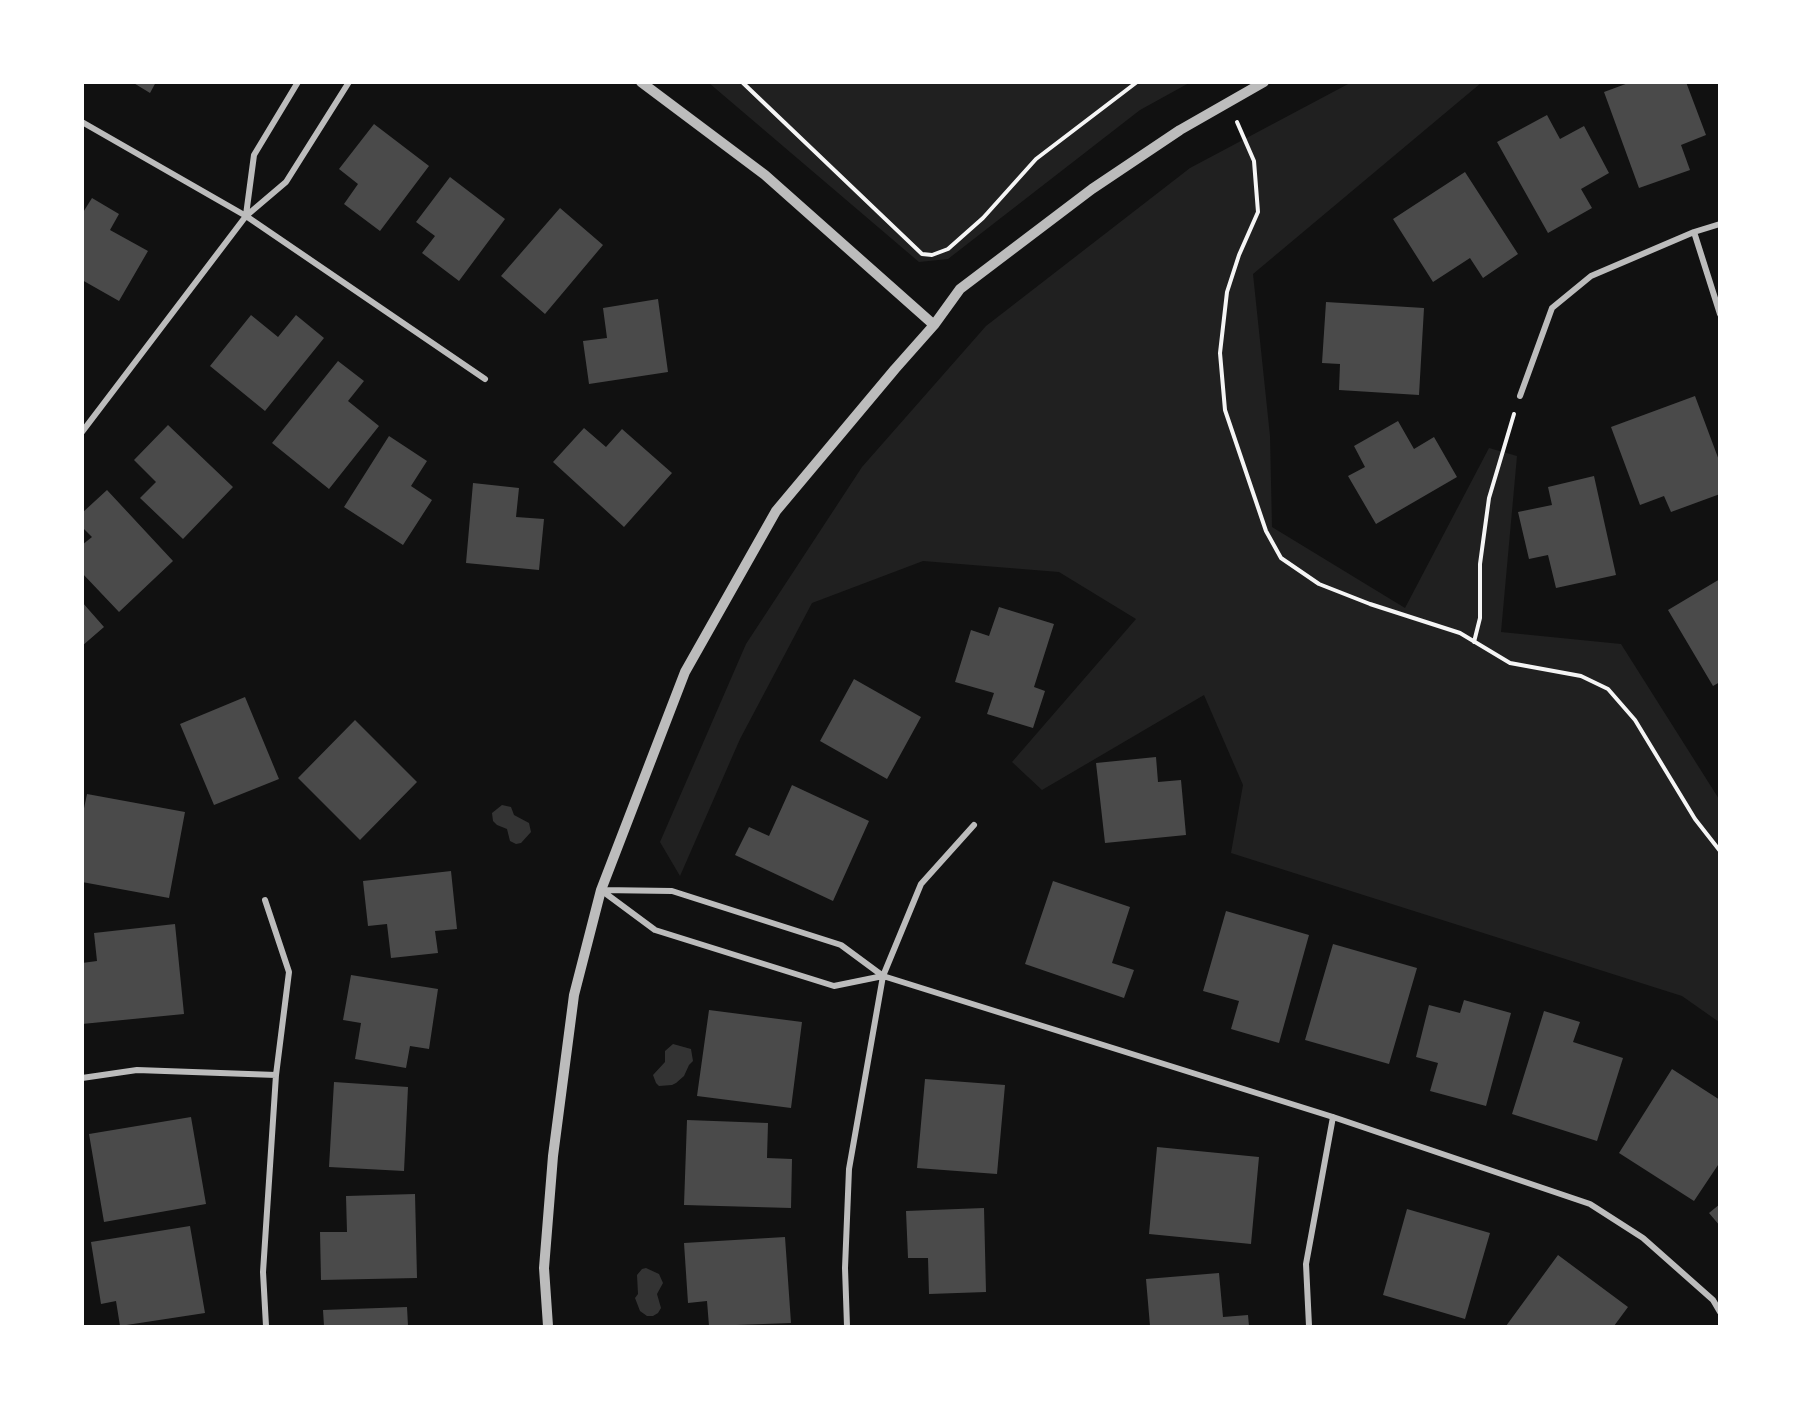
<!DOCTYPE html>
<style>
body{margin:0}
#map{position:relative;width:1802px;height:1409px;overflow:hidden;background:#111;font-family:Lato,sans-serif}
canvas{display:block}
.frame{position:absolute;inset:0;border:84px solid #fff;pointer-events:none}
</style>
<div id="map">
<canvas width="1802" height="1409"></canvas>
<div class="frame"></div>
</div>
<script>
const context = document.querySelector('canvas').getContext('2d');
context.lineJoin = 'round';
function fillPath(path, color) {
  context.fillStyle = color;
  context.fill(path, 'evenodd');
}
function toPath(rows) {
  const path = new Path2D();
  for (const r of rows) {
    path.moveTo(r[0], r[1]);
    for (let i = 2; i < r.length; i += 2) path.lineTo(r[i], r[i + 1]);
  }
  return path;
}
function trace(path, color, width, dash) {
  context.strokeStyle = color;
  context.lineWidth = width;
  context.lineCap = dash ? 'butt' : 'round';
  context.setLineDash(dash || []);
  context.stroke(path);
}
const green = toPath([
 [709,83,1189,83,1140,110,948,259,919,262],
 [1350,83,1481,83,1253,274,1270,436,1272,527,1405,608,1489,448,1517,456,1501,632,1621,644,1719,799,1719,1022,1682,996,1231,853,1243,785,1204,695,1042,790,1012,762,1136,619,1059,572,923,561,812,603,740,739,680,876,660,842,746,644,862,467,986,326,1190,168]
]);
const water = toPath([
 [502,805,511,807,514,815,529,823,531,832,521,843,516,844,510,841,507,829,497,825,493,821,492,813],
 [673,1044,691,1049,693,1061,689,1065,684,1076,676,1083,672,1085,659,1086,656,1083,653,1075,665,1062,665,1051],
 [646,1268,659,1274,663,1283,657,1294,661,1308,658,1313,653,1316,647,1316,640,1311,635,1298,638,1294,637,1275,642,1269]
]);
const building = toPath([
 [132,82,156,82,150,93],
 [1631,82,1686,82,1706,135,1681,145,1690,170,1639,188,1604,92],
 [1547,115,1560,139,1584,126,1609,173,1581,189,1592,208,1548,233,1497,142],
 [374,124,429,166,380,231,344,204,358,184,339,169],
 [1465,172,1518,254,1483,278,1470,258,1433,282,1393,219],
 [450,177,505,219,459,281,422,253,435,236,416,222],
 [92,198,119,214,110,230,148,251,119,301,82,280,82,214],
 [560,208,603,245,545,314,501,276],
 [658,299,668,372,589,384,583,341,607,338,603,308],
 [1326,302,1424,308,1419,395,1339,390,1340,364,1322,363],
 [251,315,278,337,296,315,324,338,265,411,210,366],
 [338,361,364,381,348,401,379,426,329,489,272,443],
 [1695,396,1720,463,1720,494,1671,512,1664,496,1640,505,1611,427],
 [1398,421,1414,449,1434,437,1457,477,1376,524,1348,476,1365,467,1354,446],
 [168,425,233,487,183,539,140,498,156,482,134,460],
 [584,428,606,447,622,429,672,473,624,527,553,462],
 [389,436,427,461,411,486,432,500,403,545,344,507],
 [1594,476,1616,575,1556,588,1548,555,1529,559,1518,512,1552,505,1548,487],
 [473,483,519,488,516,517,544,519,539,570,466,563],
 [107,490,173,561,119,612,82,573,82,545,92,537,82,527,82,513],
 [1720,579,1720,682,1713,686,1668,610],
 [82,602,104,627,82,646],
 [999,607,1054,624,1034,687,1045,691,1033,728,987,714,994,693,955,682,971,630,989,636],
 [854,679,921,717,887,779,820,741],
 [245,697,279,779,214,805,180,724],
 [355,720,417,782,360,840,298,778],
 [1156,757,1158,782,1181,780,1186,835,1105,843,1096,763],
 [792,785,869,821,833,901,735,855,749,827,769,836],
 [87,794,185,812,169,898,82,882,82,818],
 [451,871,457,929,435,931,438,953,391,958,387,924,368,926,363,881],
 [1053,881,1130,907,1112,963,1134,970,1124,998,1025,964],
 [1226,911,1309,935,1279,1043,1231,1029,1239,1001,1203,991],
 [175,924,184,1014,82,1024,82,963,97,961,94,933],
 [1333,944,1417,968,1389,1064,1305,1040],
 [351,975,438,989,429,1049,410,1046,406,1068,355,1059,361,1023,343,1020],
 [1464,1000,1511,1013,1486,1106,1430,1091,1438,1063,1416,1057,1429,1005,1460,1013],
 [709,1010,802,1022,791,1108,697,1096],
 [1544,1011,1580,1022,1573,1042,1623,1058,1597,1141,1512,1114],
 [1672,1069,1720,1100,1720,1162,1694,1201,1619,1153],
 [925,1079,1005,1085,997,1174,917,1168],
 [334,1082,408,1087,404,1171,329,1167],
 [191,1117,206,1204,104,1222,89,1134],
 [687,1120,768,1123,767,1158,792,1159,791,1208,684,1205],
 [1157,1147,1259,1157,1251,1244,1149,1234],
 [415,1194,417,1278,321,1280,320,1232,347,1232,346,1196],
 [1720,1204,1720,1226,1709,1213],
 [984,1208,986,1292,929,1294,928,1258,908,1258,906,1211],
 [1407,1209,1490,1233,1465,1319,1383,1295],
 [190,1226,205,1313,120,1326,116,1301,101,1304,91,1242],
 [785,1237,791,1323,709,1326,707,1301,688,1303,684,1243],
 [1558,1255,1628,1307,1614,1326,1506,1326],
 [1219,1273,1223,1317,1248,1315,1249,1326,1150,1326,1146,1279],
 [407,1307,408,1326,324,1326,323,1310]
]);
const path = toPath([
 [742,82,922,254,932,255,948,249,983,218,1036,159,1137,82],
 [1237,122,1254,161,1258,212,1239,255,1227,292,1220,353,1225,410,1266,531,1281,558,1319,584,1370,604,1460,633,1510,663,1581,676,1608,689,1635,720,1695,819,1720,851],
 [1474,642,1480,618,1480,564,1489,498,1514,414]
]);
const minor = toPath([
 [82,122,246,216,485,379],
 [246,215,254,155,298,82],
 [1694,232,1720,314],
 [1520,396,1552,308,1591,276,1694,232,1720,224],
 [82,432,246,216,286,182,349,82],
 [601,890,672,891,841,945,883,976,1333,1117,1590,1204,1643,1238,1713,1300,1720,1312],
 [601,890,655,930,834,986,883,976],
 [265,900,289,972,276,1075,263,1272,266,1326],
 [82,1078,137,1070,276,1075],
 [847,1326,845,1268,849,1169,883,976,921,884,974,825],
 [1309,1326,1306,1264,1333,1117]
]);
const tertiary = toPath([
 [641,82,765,175,934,325],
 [548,1326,544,1268,553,1156,574,995,601,890,685,672,776,511,895,369,934,325,960,289,1092,189,1180,130,1264,82]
]);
fillPath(green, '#202020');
fillPath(water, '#333');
fillPath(building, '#4a4a4a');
trace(path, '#f5f5f5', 4);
trace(minor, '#bcbcbc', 6);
trace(tertiary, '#bcbcbc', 10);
</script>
